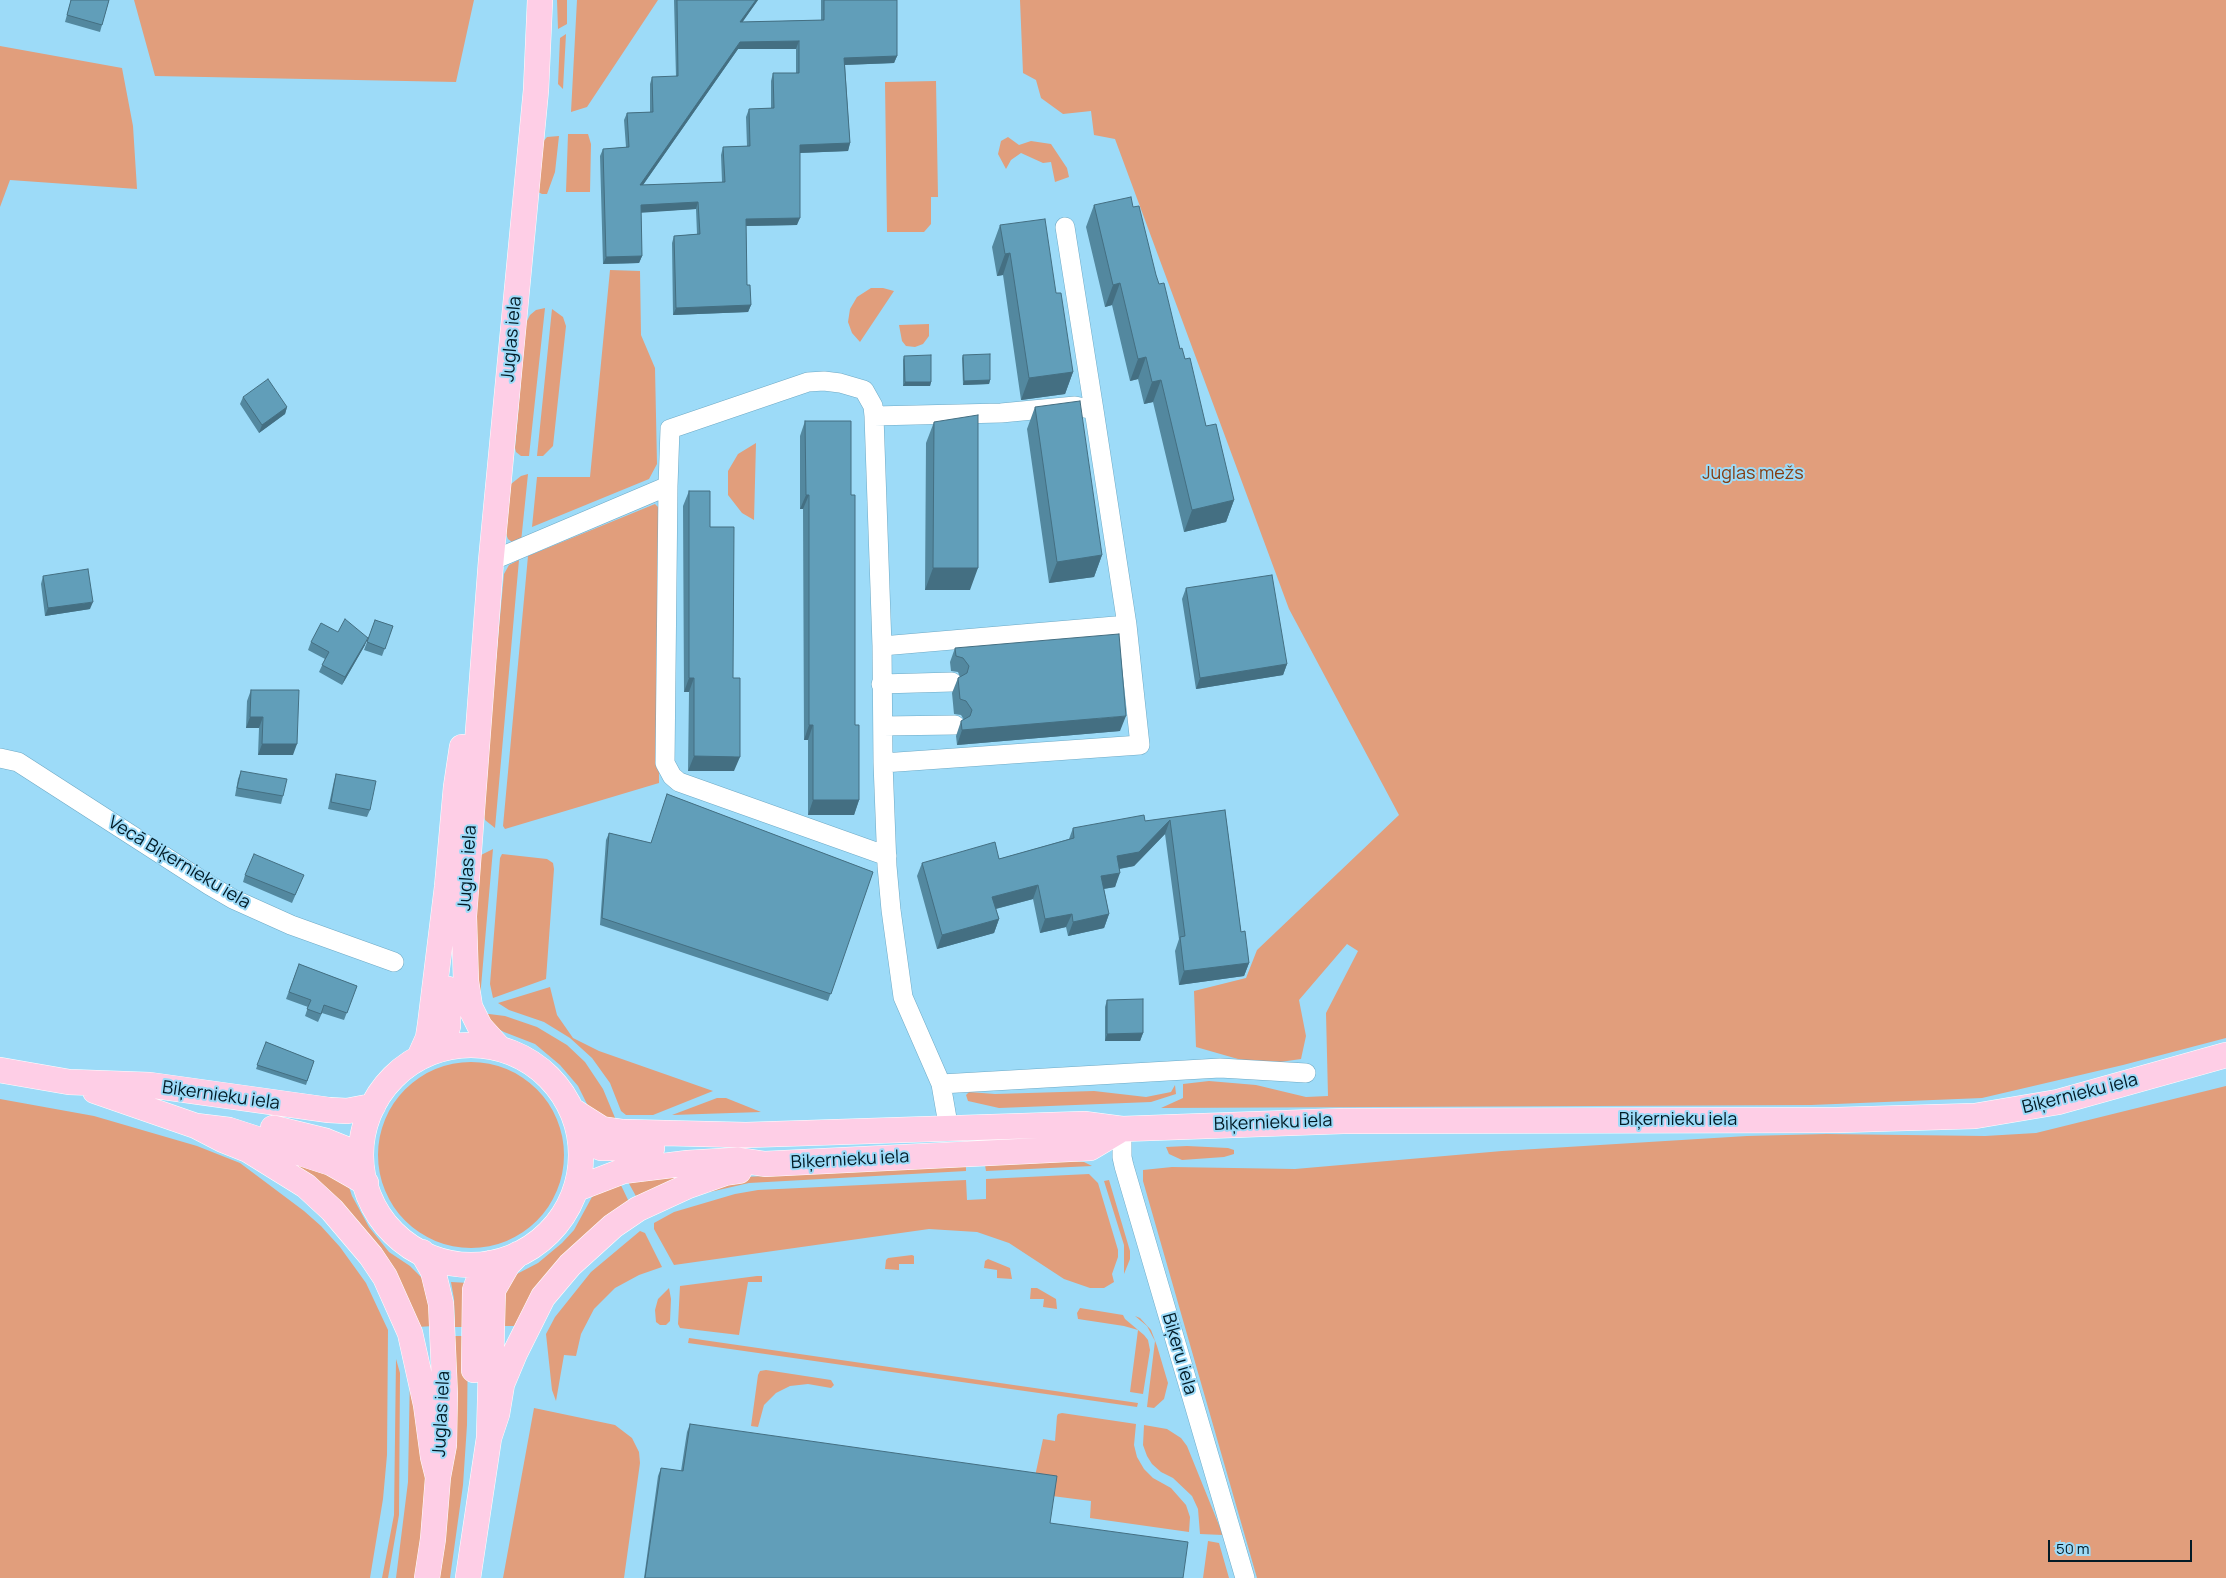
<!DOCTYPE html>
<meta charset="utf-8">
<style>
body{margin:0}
#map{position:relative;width:2226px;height:1578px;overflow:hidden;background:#9ddbf8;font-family:Manrope,sans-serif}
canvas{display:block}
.scale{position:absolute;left:2048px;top:1540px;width:144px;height:22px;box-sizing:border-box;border:2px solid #021b26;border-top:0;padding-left:6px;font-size:15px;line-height:18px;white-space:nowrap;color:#021b26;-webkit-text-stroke:4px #9ddbf8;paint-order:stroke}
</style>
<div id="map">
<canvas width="2226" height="1578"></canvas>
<div class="scale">50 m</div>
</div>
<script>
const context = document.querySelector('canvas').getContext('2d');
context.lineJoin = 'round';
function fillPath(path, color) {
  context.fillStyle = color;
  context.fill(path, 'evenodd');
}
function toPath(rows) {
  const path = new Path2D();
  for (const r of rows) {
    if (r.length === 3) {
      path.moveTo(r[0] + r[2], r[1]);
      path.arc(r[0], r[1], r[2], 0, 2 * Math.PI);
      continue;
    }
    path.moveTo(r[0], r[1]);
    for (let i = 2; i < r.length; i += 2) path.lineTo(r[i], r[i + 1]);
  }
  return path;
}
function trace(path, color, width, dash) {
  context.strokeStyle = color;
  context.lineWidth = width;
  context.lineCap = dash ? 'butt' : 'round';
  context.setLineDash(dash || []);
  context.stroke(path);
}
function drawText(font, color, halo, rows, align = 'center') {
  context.font = font + ' Manrope,sans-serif';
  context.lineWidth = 4;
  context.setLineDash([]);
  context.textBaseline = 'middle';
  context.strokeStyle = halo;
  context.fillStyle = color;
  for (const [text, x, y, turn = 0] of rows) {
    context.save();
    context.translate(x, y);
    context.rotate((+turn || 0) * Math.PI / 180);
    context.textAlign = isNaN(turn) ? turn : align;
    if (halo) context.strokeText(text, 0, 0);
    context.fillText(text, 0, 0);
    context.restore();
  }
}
const green = toPath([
 [134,0,474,0,456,82,155,76],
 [557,0,567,0,567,24,558,29],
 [577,0,658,0,587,107,571,112],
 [1020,0,2226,0,2226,1038,2123,1065,1982,1098,1811,1105,1161,1108,1183,1098,1183,1084,1209,1081,1256,1085,1306,1097,1328,1096,1326,1013,1358,951,1347,944,1299,1000,1306,1036,1301,1059,1259,1065,1196,1047,1194,991,1246,978,1257,950,1399,815,1289,609,1115,139,1094,135,1091,111,1063,114,1041,98,1036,80,1023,73],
 [566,34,563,89,558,84,560,38],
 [0,46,122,68,133,126,137,189,10,180,0,207],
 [936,81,938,197,931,197,931,224,924,232,887,232,885,82],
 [568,134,588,134,591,144,590,192,566,192],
 [559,136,555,172,547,194,542,194,538,192,542,143,547,137],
 [1008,137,1019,145,1031,141,1051,144,1067,168,1069,177,1055,182,1051,162,1043,163,1021,153,1011,160,1006,169,998,154,1001,141],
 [610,270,640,271,641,335,655,368,657,464,649,479,532,527,537,477,590,477],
 [871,288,883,288,894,291,860,342,852,333,848,322,850,309,857,297],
 [545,308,529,456,521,456,516,452,515,448,526,323,530,315,536,310],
 [552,309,563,317,566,326,553,446,543,456,537,456],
 [929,324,929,336,923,344,915,347,906,346,902,341,899,325],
 [756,443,754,520,742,513,728,495,728,471,738,454],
 [528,474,521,542,512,542,508,539,506,534,511,484,521,476],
 [655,504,659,508,659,783,505,829,503,826,528,556],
 [519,560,495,828,485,820,482,810,504,574,509,565],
 [493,849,480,998,473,989,479,856],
 [502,854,547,859,553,863,554,869,546,979,493,998,490,984,500,858],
 [550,987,557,1015,573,1038,599,1051,713,1091,653,1115,626,1115,621,1111,610,1083,592,1058,570,1038,544,1022,509,1010,498,1003],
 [481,1013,505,1016,537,1027,567,1045,585,1062,603,1089,618,1125,589,1108,578,1086,560,1065,535,1044,504,1032,489,1024],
 [471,1155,93],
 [1175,1085,1176,1094,1151,1102,999,1108,968,1101,966,1095,969,1092,995,1094,1094,1091,1146,1097,1171,1092],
 [2226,1086,2226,1578,1257,1578,1143,1181,1143,1170,1172,1167,1295,1169,1502,1151,1747,1136,1826,1134,1985,1136,2036,1133],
 [717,1098,726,1098,761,1112,672,1115],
 [0,1099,94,1116,197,1146,240,1163,304,1211,321,1226,340,1247,366,1283,388,1330,387,1455,383,1499,370,1578,0,1578],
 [1187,1146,1228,1148,1234,1150,1234,1154,1224,1157,1182,1160,1169,1154,1166,1147],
 [293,1156,347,1181,352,1196,369,1227,389,1252,410,1266,422,1278,428,1288,433,1326,418,1327,290,1163],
 [1074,1161,1084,1162,1092,1166,986,1171,985,1165],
 [966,1166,966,1171,749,1183,697,1195,745,1177],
 [1089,1174,1098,1183,1118,1250,1118,1257,1112,1274,1114,1282,1104,1288,1090,1288,1064,1279,1009,1243,977,1232,929,1229,674,1265,654,1229,654,1223,674,1212,735,1194,758,1190,966,1180,967,1200,986,1199,986,1179],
 [681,1175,681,1177,637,1198,627,1180],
 [1109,1180,1130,1251,1130,1259,1124,1274,1124,1245,1104,1181],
 [619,1181,629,1202,516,1326,498,1326,498,1305,513,1276,538,1263,562,1243,574,1230,592,1197,606,1185],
 [640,1231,645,1233,662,1267,639,1275,615,1288,594,1309,581,1334,576,1356,564,1355,556,1401,552,1390,546,1334,555,1317,591,1272],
 [912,1255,914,1256,914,1264,899,1264,899,1270,885,1269,886,1260,888,1258],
 [988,1259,1010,1268,1012,1279,997,1278,997,1270,984,1268,985,1261],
 [757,1276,762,1276,762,1282,748,1282,739,1335,680,1328,678,1324,680,1286],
 [451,1282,469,1283,468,1327,455,1327,454,1299],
 [669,1288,671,1299,670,1321,666,1325,660,1325,656,1322,655,1310,658,1299],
 [1031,1288,1037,1288,1056,1299,1057,1309,1043,1307,1044,1299,1030,1299],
 [1080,1308,1123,1315,1125,1319,1144,1335,1148,1340,1150,1350,1143,1394,1130,1392,1138,1330,1124,1326,1078,1319,1077,1313],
 [1135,1316,1140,1318,1151,1330,1157,1346,1168,1383,1164,1399,1154,1408,1147,1407,1155,1341,1147,1326],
 [455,1336,468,1336,467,1425,463,1485,450,1578,437,1578],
 [689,1338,1138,1403,1137,1407,688,1343],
 [396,1359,400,1373,399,1515,388,1578,382,1578,394,1515],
 [766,1370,831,1380,834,1385,831,1388,808,1384,790,1386,776,1393,764,1405,758,1427,751,1426,758,1375,760,1371],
 [410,1372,416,1379,427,1493,416,1578,396,1578,408,1482],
 [534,1408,615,1425,632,1438,639,1452,640,1463,624,1578,503,1578],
 [1062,1413,1136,1424,1134,1445,1137,1457,1144,1469,1153,1478,1171,1488,1186,1505,1190,1517,1189,1532,1090,1518,1091,1501,1052,1496,1034,1481,1043,1439,1055,1441,1057,1416,1058,1414],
 [1144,1425,1167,1429,1181,1438,1187,1446,1223,1535,1200,1534,1198,1509,1192,1496,1173,1478,1161,1472,1152,1464,1147,1456,1143,1445],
 [1208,1541,1219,1543,1229,1578,1203,1578]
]);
const minor = toPath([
 [1065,227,1094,410],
 [874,416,1001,413,1075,406,1094,410,1127,625,1140,745,883,763],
 [668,486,665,763,672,776,679,782,887,856],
 [491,561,668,486,670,429,808,382,824,381,840,383,864,390,873,406,874,416,882,646,883,763,887,866,891,910,903,997,941,1084,949,1130],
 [882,646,1127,625],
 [881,684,952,682],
 [883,726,955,725],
 [0,758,18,762,209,885,233,899,291,925,394,962],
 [941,1084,1220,1068,1306,1073],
 [1122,1129,1122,1157,1124,1166,1245,1578]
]);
const major = toPath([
 [471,1155,110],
 [499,1048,480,1027,470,1007,466,981,464,916,491,561,536,90,540,0],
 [441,1049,448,1026,448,989],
 [419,1058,428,1038,430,1025,447,887,456,787,462,747],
 [0,1070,69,1082,150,1085,329,1110,347,1111,373,1106],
 [95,1091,196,1126,229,1130,331,1163,366,1183],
 [572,1110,602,1129,623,1132,746,1135,1084,1124,1122,1129,1343,1121,1838,1120,1975,1116,2058,1102,2226,1055],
 [196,1126,223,1140,248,1150,306,1186,332,1210,371,1256,385,1277,410,1333,426,1405,433,1457,438,1477],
 [273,1128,326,1141,361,1155],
 [581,1140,601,1148,652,1148],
 [576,1189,623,1171,688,1163,738,1160,765,1164,1090,1148,1122,1129],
 [422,1252,433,1271,441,1304,445,1394,444,1445,438,1477,433,1539,427,1578],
 [474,1370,475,1290,481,1274,491,1263],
 [489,1438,497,1414,502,1384,515,1353,543,1297,570,1265,613,1226,638,1209,688,1186,725,1173,739,1171],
 [468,1578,489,1438,493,1290,508,1264,518,1254]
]);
const wall = toPath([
 [71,0,109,0,100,32,65,22],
 [674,0,758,0,742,22,821,20,821,0,897,0,897,56,894,63,845,65,850,143,848,151,800,153,797,225,746,226,747,285,751,305,748,312,673,315,672,243,674,236,697,234,696,209,641,212,642,256,639,263,603,264,600,156,603,149,626,147,624,120,627,113,650,112,650,84,652,77,676,77],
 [738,49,796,49,796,73,773,73,771,81,771,108,749,109,746,117,747,146,723,147,721,155,722,182,643,185],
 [1094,205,1133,207,1180,349,1185,359,1206,426,1234,500,1226,522,1184,532,1153,402,1144,404,1138,379,1130,381,1112,305,1105,307,1086,227],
 [1000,225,1073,372,1065,394,1021,400,1003,275,997,276,992,247],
 [963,355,990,380,989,384,963,385,962,358],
 [904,356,931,382,930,386,903,386,903,360],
 [243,397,287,407,285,414,259,433,240,404],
 [1035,407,1102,555,1094,577,1049,583,1027,429],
 [805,421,851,495,855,725,859,800,854,815,808,815,808,740,804,740,803,509,800,509,800,436],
 [934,422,970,590,925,590,926,443],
 [689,491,710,527,733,678,734,771,688,771,689,692,684,692,683,506],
 [43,576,90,609,45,616,41,584],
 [1186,588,1287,664,1283,675,1196,689,1182,599],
 [375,620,393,626,382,656,364,650],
 [338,632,365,645,342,685,319,672,325,659,308,650,311,642],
 [955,648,1120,731,957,745,956,736,961,721,964,720,961,715,954,714,952,693,958,678,960,677,958,672,951,671,950,662],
 [251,690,293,755,258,755,259,728,246,728,247,701],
 [241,771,283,796,281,804,235,796,238,779],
 [336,774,370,810,367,817,328,809,334,781],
 [667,794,873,872,828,1001,600,925,606,840,609,833,651,843],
 [1225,810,1241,932,1249,963,1244,976,1179,985,1175,951,1179,939,1165,834,1134,866,1120,869,1115,887,1104,889,1109,914,1104,928,1068,936,1066,927,1040,933,1033,899,996,909,999,919,994,933,937,949,917,876,922,863,999,859,1069,839,1073,828,1145,821],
 [245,875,301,882,292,903,243,882],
 [299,964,357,986,344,1020,322,1013,318,1022,305,1016,308,1007,286,999],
 [1107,1000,1143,1033,1140,1041,1105,1041,1105,1007],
 [266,1042,314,1061,306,1085,256,1069],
 [690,1424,1050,1523,1183,1578,644,1578,658,1476,661,1468,681,1471,687,1432]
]);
const shadedWall = toPath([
 [756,0,758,0,737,30,740,22],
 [799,41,796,49,738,49,638,192,640,185,740,42],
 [897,56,894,63,842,65,844,58],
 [850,143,848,151,797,153,800,145],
 [698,202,696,209,638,213,641,205],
 [800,218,797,225,743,226,746,219],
 [1010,253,1003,275,997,276,1005,254],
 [642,256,639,263,603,264,606,257],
 [1120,283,1112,305,1105,307,1113,285],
 [751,305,748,312,673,315,676,308],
 [1146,357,1138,379,1130,381,1138,359],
 [1073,372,1065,394,1021,400,1029,378],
 [990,380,989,384,963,385,964,381],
 [1161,380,1153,402,1144,404,1152,382],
 [905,382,931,382,930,386,903,386],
 [287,407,285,414,259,433,262,425],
 [806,495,809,495,803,509,800,509],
 [1234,500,1226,522,1184,532,1192,510],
 [1102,555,1094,577,1049,583,1057,562],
 [933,568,978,568,970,590,925,590],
 [93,602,90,609,45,616,48,608],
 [368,638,365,645,342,685,345,677],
 [1287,664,1283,675,1196,689,1200,678],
 [689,678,694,678,689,692,684,692],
 [1126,716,1120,731,957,745,962,730],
 [250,717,263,717,259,728,246,728],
 [809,725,813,725,808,740,804,740],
 [262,744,297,744,293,755,258,755],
 [694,756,740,757,734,771,688,771],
 [813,800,859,800,854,815,808,815],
 [1170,820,1165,834,1134,866,1112,870,1117,856],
 [1120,873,1115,887,1096,890,1101,876],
 [1038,885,1033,899,987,911,992,897],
 [1072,914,1066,927,1040,933,1045,919],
 [1109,914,1104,928,1068,936,1073,922],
 [999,919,994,933,937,949,942,935],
 [1249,963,1244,976,1179,985,1184,971],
 [1143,1033,1140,1041,1105,1041,1107,1034]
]);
const building = toPath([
 [71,0,109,0,102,25,67,15,71,0],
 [677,0,756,0,740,22,824,20,824,0,897,0,897,56,844,58,850,143,800,145,800,218,746,219,747,285,750,285,751,305,676,308,674,236,700,234,698,202,641,205,642,256,606,257,603,149,629,147,627,113,653,112,652,77,678,76,677,0],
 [799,41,799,73,773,73,774,108,749,109,750,146,723,147,725,182,640,185,740,42,799,41],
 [1131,197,1133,207,1139,206,1156,275,1159,284,1164,283,1180,349,1182,348,1185,359,1190,358,1206,426,1216,424,1234,500,1192,510,1161,380,1152,382,1146,357,1138,359,1120,283,1113,285,1094,205,1131,197],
 [1045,219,1056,293,1061,293,1073,372,1029,378,1010,253,1005,254,1000,225,1045,219],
 [990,354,990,380,964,381,963,355,990,354],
 [931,355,931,382,905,382,904,356,931,355],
 [268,379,287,407,262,425,243,397,268,379],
 [1080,401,1102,555,1057,562,1035,407,1080,401],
 [978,415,978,568,933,568,934,422,978,415],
 [805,421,851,421,851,495,855,495,855,725,859,725,859,800,813,800,813,725,809,725,809,495,806,495,805,421],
 [689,491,710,491,710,527,734,527,733,678,740,678,740,757,694,756,694,678,689,678,689,491],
 [88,569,93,602,48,608,43,576,88,569],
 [1272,575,1287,664,1200,678,1186,588,1272,575],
 [345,619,368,638,345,677,322,665,329,652,311,642,321,623,338,632,345,619],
 [375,620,393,626,385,649,367,642,375,620],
 [1119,634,1126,716,962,730,961,721,970,716,972,710,966,701,960,699,958,678,967,673,969,666,963,658,956,656,955,648,1119,634],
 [251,690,299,690,297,744,262,744,263,717,250,717,251,690],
 [241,771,287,779,283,796,237,788,241,771],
 [336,774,376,781,370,810,331,802,336,774],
 [667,794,873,872,831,994,602,918,609,833,651,843,667,794],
 [1225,810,1241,932,1245,931,1249,963,1184,971,1180,937,1185,936,1170,820,1139,852,1117,856,1120,873,1101,876,1109,914,1073,922,1072,914,1045,919,1038,885,992,897,999,919,942,935,922,863,995,842,999,859,1074,838,1073,828,1144,815,1145,821,1225,810],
 [254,854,304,875,295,895,245,875,254,854],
 [299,964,357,986,347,1013,324,1005,321,1014,307,1009,311,1000,289,992,299,964],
 [1143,999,1143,1033,1107,1034,1107,1000,1143,999],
 [266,1042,314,1061,307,1081,257,1065,266,1042],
 [690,1424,1057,1476,1050,1523,1188,1542,1183,1578,645,1578,661,1468,683,1471,690,1424]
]);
const streetNames = [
 ["Juglas iela",512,339,-85],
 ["Vecā Biķernieku iela",179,863,31],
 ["Juglas iela",468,868,-86],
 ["Biķernieku iela",2080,1094,-14],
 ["Biķernieku iela",221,1096,8],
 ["Biķernieku iela",1678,1120],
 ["Biķernieku iela",1273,1123,-2],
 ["Biķernieku iela",850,1160,-3],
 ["Biķeru iela",1179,1354,74],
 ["Juglas iela",442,1414,-87]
];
const parkNames = [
 ["Juglas mežs",1753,474]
];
fillPath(green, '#e19e7c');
trace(minor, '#6da9c5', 20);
trace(major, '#fff', 26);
trace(minor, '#fff', 19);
trace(major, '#fecee6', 25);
fillPath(wall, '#53889f');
fillPath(shadedWall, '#446f82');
fillPath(building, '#619eb9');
trace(building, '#446f82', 1);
drawText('18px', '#021b26', '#9ddbf8', streetNames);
drawText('18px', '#843e12', '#9ddbf8', parkNames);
</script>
